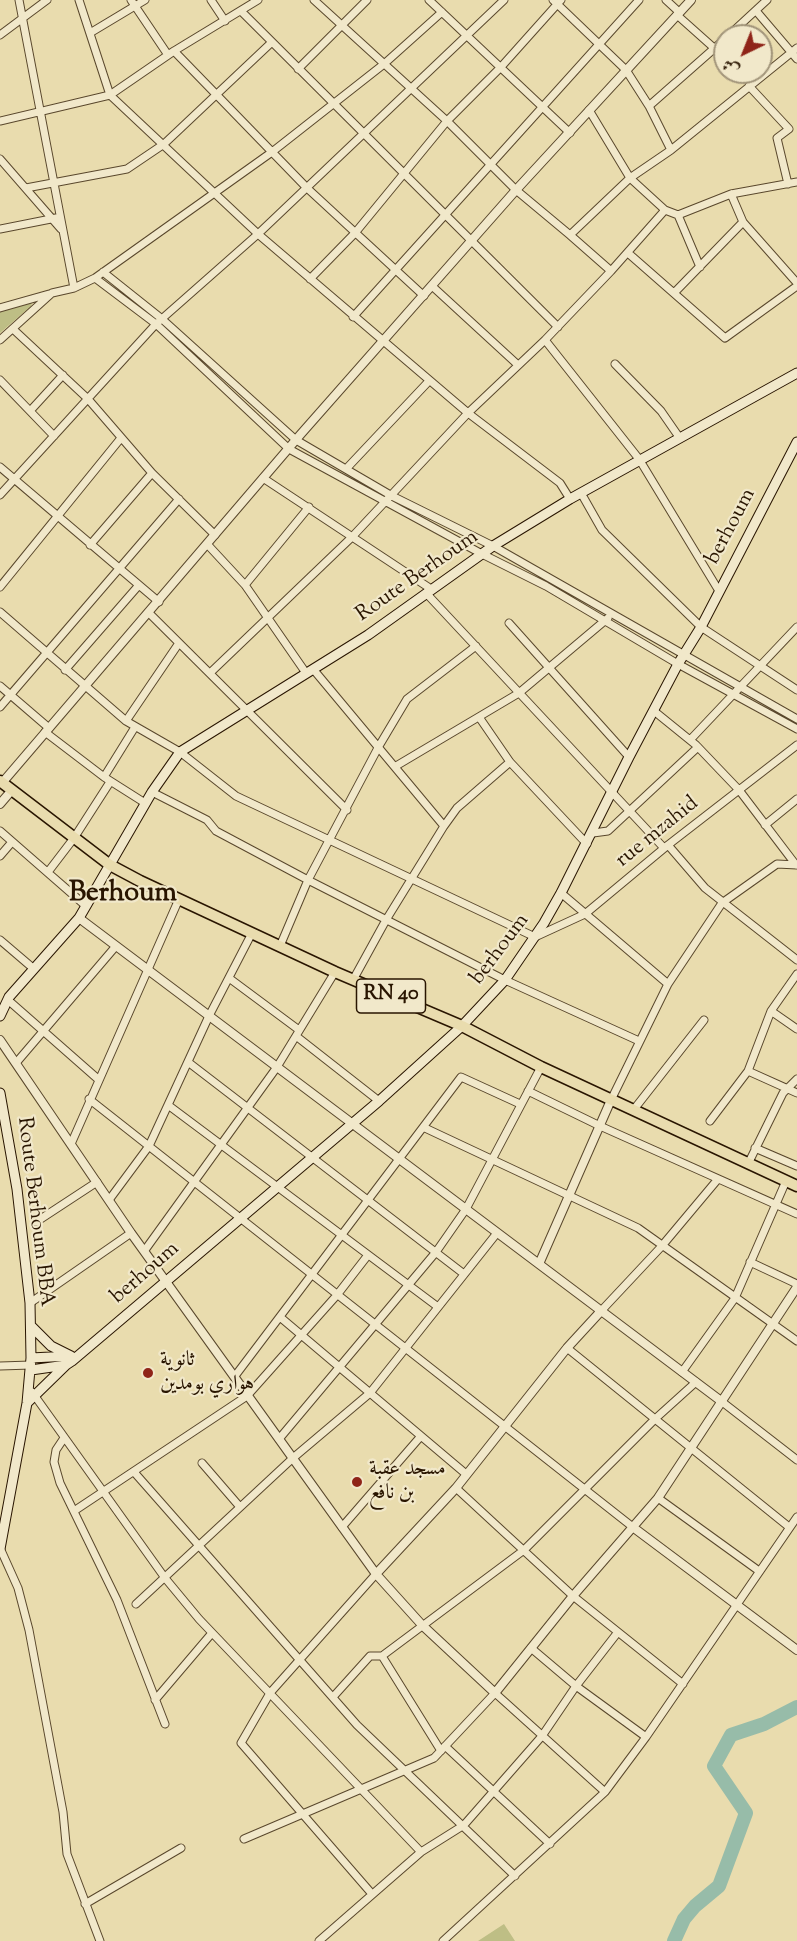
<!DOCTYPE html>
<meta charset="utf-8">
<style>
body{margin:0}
#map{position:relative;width:797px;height:1941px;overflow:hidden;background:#e9dcae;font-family:"Sorts Mill Goudy",Amiri,serif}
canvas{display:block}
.north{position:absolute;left:713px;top:24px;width:60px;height:60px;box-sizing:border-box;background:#f1e8ca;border:2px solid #a19479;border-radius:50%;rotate:223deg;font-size:16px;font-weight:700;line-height:24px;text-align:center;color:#291500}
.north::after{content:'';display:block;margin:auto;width:21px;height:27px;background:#8f2418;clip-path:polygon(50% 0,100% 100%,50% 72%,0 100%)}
</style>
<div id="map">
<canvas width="797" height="1941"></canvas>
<div class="north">ش</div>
</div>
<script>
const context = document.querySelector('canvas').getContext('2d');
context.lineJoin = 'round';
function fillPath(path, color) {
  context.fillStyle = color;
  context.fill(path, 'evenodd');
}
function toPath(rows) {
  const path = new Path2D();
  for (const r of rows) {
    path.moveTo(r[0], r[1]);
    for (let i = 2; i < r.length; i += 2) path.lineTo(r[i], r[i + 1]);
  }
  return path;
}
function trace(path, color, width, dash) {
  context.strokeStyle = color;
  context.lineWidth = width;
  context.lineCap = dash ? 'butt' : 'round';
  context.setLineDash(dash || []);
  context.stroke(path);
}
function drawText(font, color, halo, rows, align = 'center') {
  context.font = font + ' "Sorts Mill Goudy",Amiri,serif';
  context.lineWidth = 4.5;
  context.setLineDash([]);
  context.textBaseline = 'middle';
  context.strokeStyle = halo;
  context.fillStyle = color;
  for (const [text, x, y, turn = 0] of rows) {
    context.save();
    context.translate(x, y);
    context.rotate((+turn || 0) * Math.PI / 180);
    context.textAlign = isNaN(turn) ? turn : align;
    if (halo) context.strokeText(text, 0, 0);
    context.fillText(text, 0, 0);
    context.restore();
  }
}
const green = toPath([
 [32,303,31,306,0,333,0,312],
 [504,1924,515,1941,478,1941]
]);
const river = toPath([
 [674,1941,684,1919,695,1906,719,1886,746,1813,714,1766,731,1735,764,1724,797,1707]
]);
const minor = toPath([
 [19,0,74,288],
 [79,0,110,95,258,234,468,413,560,483,570,499],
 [131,0,168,55],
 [211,0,225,21],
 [314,0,447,121,516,190,570,235,630,178,671,150,797,48],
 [429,0,570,133],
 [553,0,626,70,649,106,671,150],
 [666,0,679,12],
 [241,11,558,327],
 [757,12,797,59],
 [677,15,714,48],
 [90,33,145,0],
 [0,35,47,0],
 [728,36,767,0],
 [174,51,307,188,424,296],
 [298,69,367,0],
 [749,86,789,129,777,138,788,184],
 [649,106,725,39],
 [0,121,110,95,174,51,258,0],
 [0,159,61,229],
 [26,188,127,169,164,144,272,42],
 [731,194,743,222,797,283],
 [665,210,678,215,731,194,797,182],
 [678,215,700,267],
 [0,229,56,218],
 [570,235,611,271],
 [628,253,725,338,797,286],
 [103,272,162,319,296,440,392,496,493,546,797,719],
 [95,278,156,324,289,449,482,554,546,586,678,664,797,729],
 [310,279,355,233,447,121,501,67,561,0],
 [432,286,518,365],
 [674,293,743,222],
 [0,308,49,294],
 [353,317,639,0],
 [13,329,88,399,152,473,215,535],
 [0,340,52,293,74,288,95,278,272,152,384,64,442,12],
 [545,340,639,459,719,591],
 [615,364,661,411,679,437],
 [0,380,54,436],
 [30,411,63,375],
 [0,467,159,602],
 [346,469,429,381],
 [263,478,431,589],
 [581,493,602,530,701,627,797,690],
 [0,495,156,324,258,234,504,0],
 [207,544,245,585,306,673],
 [90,545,152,473],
 [245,585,309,507],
 [0,587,121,438],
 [426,593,664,848],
 [0,612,126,721,180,752,236,796,535,937,585,914,668,845,797,745],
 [149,613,347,810],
 [509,623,629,757],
 [313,669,444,826,386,920,353,980],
 [65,670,139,585],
 [210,673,352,537,468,413,545,340,611,271,665,210,630,178,589,110],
 [0,686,49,728],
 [0,707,179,499],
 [654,711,696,745,739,790,796,865],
 [479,717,510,762,587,844],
 [126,721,179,643],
 [45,732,104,777,145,803],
 [690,740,797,627],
 [396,766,519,693,608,618],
 [104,777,135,727],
 [152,792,207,820,216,831,308,880,505,980,639,1041],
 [765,825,797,799],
 [444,826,457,808,510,762],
 [0,831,86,906],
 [593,833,608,831,698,747],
 [668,845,705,888,797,960],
 [0,856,12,842],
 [48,872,74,838,110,782],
 [561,893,668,984],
 [0,940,34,969],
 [280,946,308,880,379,746,407,699,476,646],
 [229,978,299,1030],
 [8,1000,99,1080],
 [771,1011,797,1029],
 [296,1036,379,1101],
 [188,1062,464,1274],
 [16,1063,116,946],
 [748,1071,797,1093],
 [528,1091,600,1126,797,1214],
 [89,1099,634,1528],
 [611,1100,668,984,722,903,777,864,797,865],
 [168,1105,438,1307],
 [635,1108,704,1020],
 [710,1121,748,1071,771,1011,797,974],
 [425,1128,638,1228,797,1341],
 [71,1144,179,899],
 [755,1148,797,1166],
 [748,1164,783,1093,797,1079],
 [109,1200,149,1146,209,1016,252,933],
 [36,1222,97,1182],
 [145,1250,277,1067,335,972],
 [750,1262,797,1284],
 [30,1303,131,1233],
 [601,1311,661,1247,718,1179],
 [280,1317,466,1474],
 [567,1348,789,1527],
 [0,1366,31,1365],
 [682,1372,735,1298,786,1181],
 [235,1376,461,1077,520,1104],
 [32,1392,165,1578,199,1619,421,1852],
 [721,1401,797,1460],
 [64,1438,56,1450,54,1462,60,1483,117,1600,165,1724],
 [279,1439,436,1252,466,1209,541,1067],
 [202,1463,240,1507],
 [134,1472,357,1725,515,1876],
 [456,1488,573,1596,683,1684],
 [658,1498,759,1571],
 [74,1511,247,1396,337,1295,368,1255],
 [342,1527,421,1436],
 [0,1548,18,1588,29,1630,63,1812,67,1854,100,1941],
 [136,1604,293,1458,370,1393,497,1233],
 [531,1648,576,1686,646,1737],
 [382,1656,441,1751],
 [333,1697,370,1656,382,1656,524,1550,655,1419,696,1382],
 [155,1700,212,1633],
 [445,1746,550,1844],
 [244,1839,434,1758,495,1693,605,1792],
 [372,1894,241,1743,270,1693,376,1574],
 [85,1904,181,1848],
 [319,1941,421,1852,464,1825,542,1736,576,1686,618,1632],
 [443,1941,605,1792,646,1737,797,1517]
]);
const tertiary = toPath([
 [2,783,300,435,516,190,691,0],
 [0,804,12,790],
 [79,918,721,1401],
 [0,1040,131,1233,376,1574,422,1625,495,1693,573,1596,658,1498,797,1287],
 [539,1264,611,1100],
 [634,1528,797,1650],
 [376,1574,456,1488,567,1348,601,1311]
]);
const secondary = toPath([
 [0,1016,9,997,79,918,152,792,180,752,368,635,493,546,570,499,797,373],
 [0,1093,17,1189,30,1303,31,1358,27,1403,0,1549],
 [31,1326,51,1346,71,1356],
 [31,1358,70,1356],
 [31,1370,66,1365,72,1361,379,1101,462,1026,505,980,544,923,561,893,629,757,678,664,701,627,797,442],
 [27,1403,66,1365]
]);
const primary = toPath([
 [0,781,110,865,140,881,335,972,462,1026,541,1067,797,1186]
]);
const markers = [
 [148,1373,6,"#8f2418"],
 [357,1482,6,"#8f2418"]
];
const shields = [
 [391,996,69]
];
const shieldNames = [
 ["RN 40",391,996]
];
const streetNames = [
 ["berhoum",732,527,-62],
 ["Route Berhoum",418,577,-35],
 ["rue mzahid",658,833,-39],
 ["berhoum",501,950,-53],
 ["Route Berhoum BBA",34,1212,83],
 ["berhoum",146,1274,-41]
];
const poiNames = [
 ["ثانوية",160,1361],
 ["هواري بومدين",160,1385],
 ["مسجد عقبة",369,1470],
 ["بن نافع",369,1494]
];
const districtNames = [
 ["Berhoum",123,895]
];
fillPath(green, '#bebe85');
trace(river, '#97bca9', 14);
trace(minor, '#59472c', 9);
trace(tertiary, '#59472c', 10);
trace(secondary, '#291500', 11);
trace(primary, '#291500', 13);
trace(minor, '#f1e8ca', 7);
trace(tertiary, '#f1e8ca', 8);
trace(secondary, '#f1e8ca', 9);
trace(primary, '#e9dcae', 10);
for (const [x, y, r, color] of markers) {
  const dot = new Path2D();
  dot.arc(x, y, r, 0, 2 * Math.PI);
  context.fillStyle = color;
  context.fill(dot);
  trace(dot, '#f1e8ca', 2);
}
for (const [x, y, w] of shields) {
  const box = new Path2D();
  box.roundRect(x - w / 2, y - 17, w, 34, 4.5);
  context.fillStyle = '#f1e8ca';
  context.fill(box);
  trace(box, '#291500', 1.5);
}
drawText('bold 20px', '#291500', null, shieldNames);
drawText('21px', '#291500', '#f1e8ca', streetNames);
drawText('21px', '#291500', '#f1e8ca', poiNames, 'left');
drawText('bold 27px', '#291500', '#f1e8ca', districtNames);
</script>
